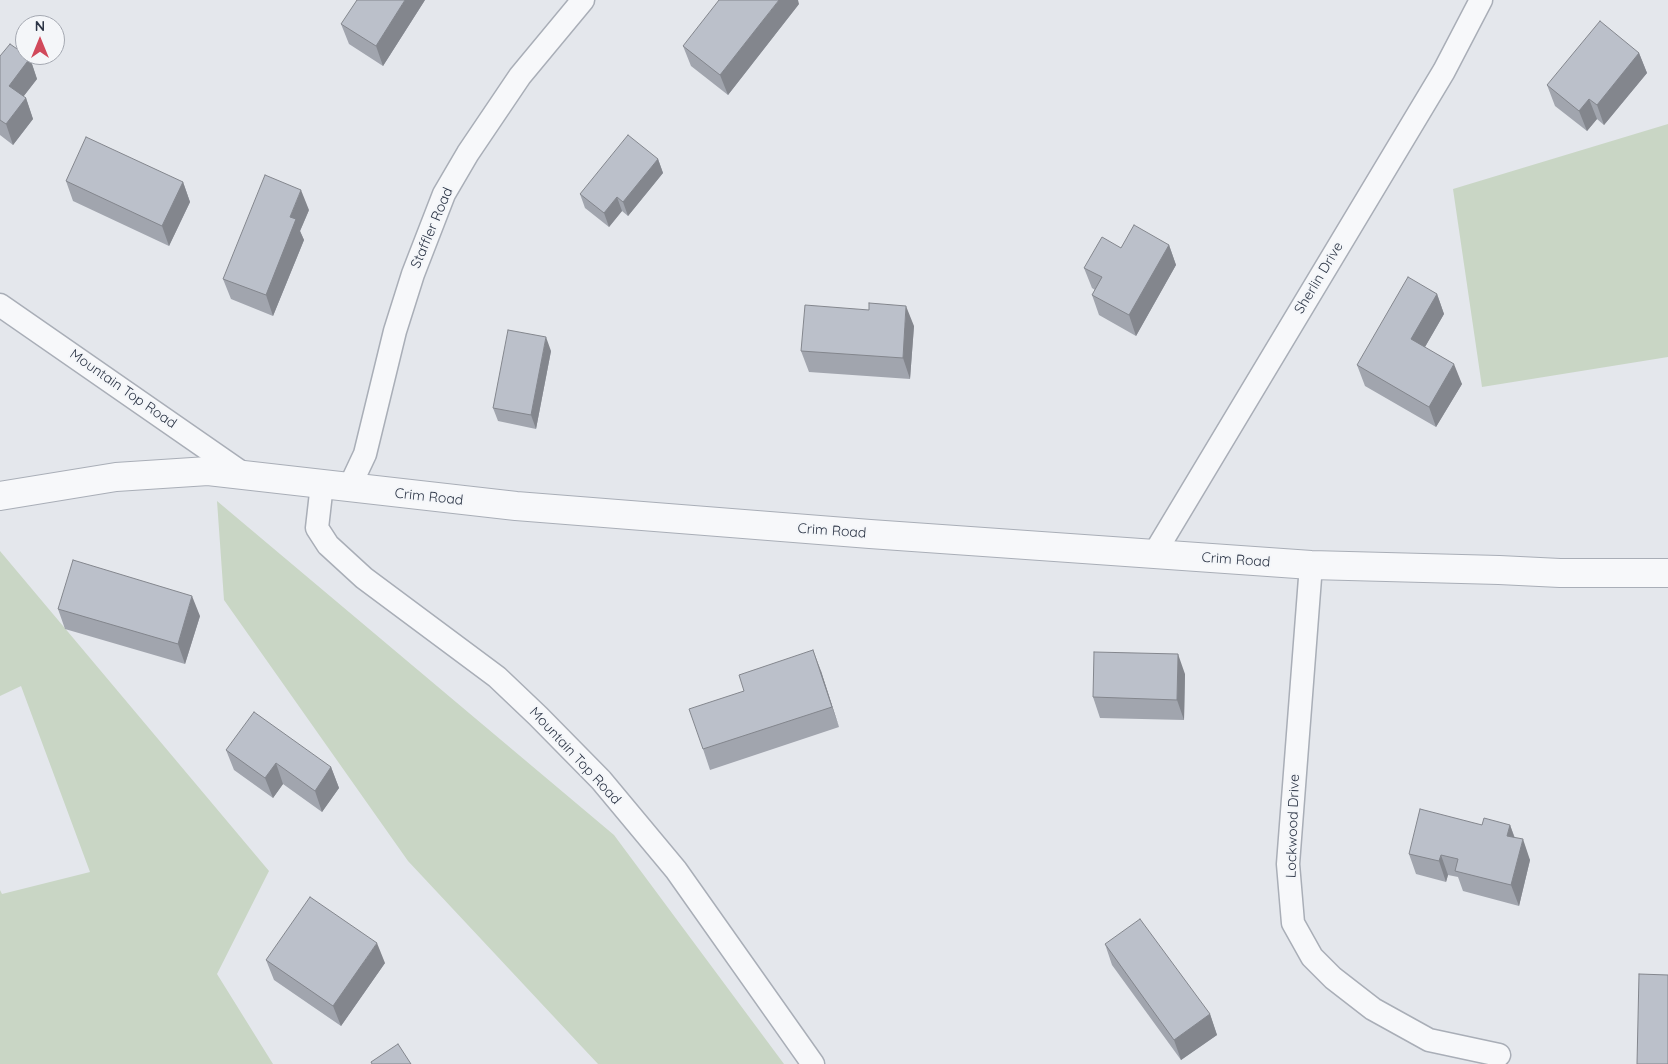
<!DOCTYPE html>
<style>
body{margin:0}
#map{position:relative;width:1668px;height:1064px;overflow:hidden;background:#e4e7ec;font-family:Quicksand,sans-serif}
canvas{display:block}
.north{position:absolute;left:15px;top:15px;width:50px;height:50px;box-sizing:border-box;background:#f4f6f9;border:1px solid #a4a8b1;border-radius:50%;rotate:0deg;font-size:14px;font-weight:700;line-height:20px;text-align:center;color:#2b3445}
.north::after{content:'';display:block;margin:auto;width:18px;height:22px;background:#d1495b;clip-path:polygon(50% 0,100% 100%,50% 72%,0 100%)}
</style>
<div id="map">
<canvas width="1668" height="1064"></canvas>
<div class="north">N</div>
</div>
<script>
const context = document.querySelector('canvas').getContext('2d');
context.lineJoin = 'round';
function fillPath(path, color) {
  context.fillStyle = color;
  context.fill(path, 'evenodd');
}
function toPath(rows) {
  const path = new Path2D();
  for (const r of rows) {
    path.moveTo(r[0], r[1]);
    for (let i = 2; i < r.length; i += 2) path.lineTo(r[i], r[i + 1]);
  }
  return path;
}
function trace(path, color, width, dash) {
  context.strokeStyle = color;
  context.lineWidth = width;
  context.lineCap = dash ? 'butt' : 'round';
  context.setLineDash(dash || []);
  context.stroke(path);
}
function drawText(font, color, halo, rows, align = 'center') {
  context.font = font + ' Quicksand,sans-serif';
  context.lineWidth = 4;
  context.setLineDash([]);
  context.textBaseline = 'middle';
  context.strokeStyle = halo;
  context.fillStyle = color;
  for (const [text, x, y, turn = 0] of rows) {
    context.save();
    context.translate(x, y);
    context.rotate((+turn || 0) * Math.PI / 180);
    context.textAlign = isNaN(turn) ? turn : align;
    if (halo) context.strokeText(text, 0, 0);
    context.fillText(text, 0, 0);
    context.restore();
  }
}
const green = toPath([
 [1668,124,1668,357,1482,387,1453,189],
 [217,501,614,835,784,1064,598,1064,408,861,224,600],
 [0,551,269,871,217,974,273,1064,0,1064,0,890,2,894,90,872,21,686,0,696]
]);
const minor = toPath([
 [0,305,245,475],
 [322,484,317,528,328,545,364,578,497,677,538,716,601,780,676,870,813,1064],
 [349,488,365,454,395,331,413,274,444,194,468,153,520,76,583,0],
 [1154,554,1444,71,1481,0],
 [1311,565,1288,864,1293,923,1312,957,1333,978,1373,1009,1429,1040,1499,1055]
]);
const tertiary = toPath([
 [0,496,116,477,208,471,516,506,870,534,1311,565,1499,570,1560,573,1668,573]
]);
const wall = toPath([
 [425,0,383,66,349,44,341,24],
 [799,4,728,95,691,66,683,46],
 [1639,53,1647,73,1604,125,1597,119,1587,131,1555,106,1547,85],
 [0,56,30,58,37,79,23,97,26,98,33,119,13,145,0,135],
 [658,159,663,173,628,216,622,211,609,227,585,208,580,194],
 [66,181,183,182,190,202,169,246,73,201],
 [309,210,300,231,304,240,273,316,231,299,223,279],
 [1169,245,1176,265,1136,336,1099,315,1092,295,1095,290,1092,288,1084,268,1121,248],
 [1437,294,1444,314,1425,347,1462,384,1436,427,1365,386,1357,365],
 [914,326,910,379,809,372,801,351],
 [551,351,536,429,498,421,493,408],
 [58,609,200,616,185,664,65,629],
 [821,671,839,727,710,770,703,749,744,691],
 [1185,674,1184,720,1100,718,1093,697],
 [226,750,331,767,339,788,322,812,283,784,273,798,234,770],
 [1482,825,1510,825,1515,838,1530,860,1519,906,1463,891,1458,877,1448,875,1446,882,1416,874,1409,854],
 [1105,944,1210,1014,1217,1035,1181,1060,1112,965],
 [266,960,385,963,341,1026,274,980]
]);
const shadedWall = toPath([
 [405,0,425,0,383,66,376,46],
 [779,0,798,0,799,4,728,95,720,75],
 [1639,53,1647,73,1604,125,1597,105],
 [30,58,37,79,16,106,9,86],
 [26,98,33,119,13,145,6,124],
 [1589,99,1597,119,1587,131,1579,111],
 [658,159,663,173,628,216,623,202],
 [183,182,190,202,169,246,162,226],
 [301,190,309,210,300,231,304,240,273,316,266,295,290,217],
 [617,197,622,211,609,227,604,213],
 [1169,245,1176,265,1136,336,1129,315],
 [1437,294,1444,314,1418,359,1411,339],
 [906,306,914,326,910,379,903,358],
 [546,337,551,351,536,429,531,415],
 [1454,364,1462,384,1436,427,1429,407],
 [192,596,200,616,185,664,178,644],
 [813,650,821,671,839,727,832,707],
 [1178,654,1185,674,1184,720,1177,700],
 [276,763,283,784,273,798,265,778],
 [331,767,339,788,322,812,315,791],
 [1510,825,1517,845,1507,836],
 [1523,839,1530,860,1519,906,1511,885],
 [1441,855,1448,875,1446,882,1439,861],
 [377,943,385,963,341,1026,333,1006],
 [1210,1014,1217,1035,1181,1060,1174,1040]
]);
const building = toPath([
 [357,0,405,0,376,46,341,24,357,0],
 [719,0,779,0,720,75,683,46,719,0],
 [1600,21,1639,53,1597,105,1589,99,1579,111,1547,85,1600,21],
 [10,44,30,58,9,86,26,98,6,124,0,120,0,56,10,44],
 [628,135,658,159,623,202,617,197,604,213,580,194,628,135],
 [86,137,183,182,162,226,66,181,86,137],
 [265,175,301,190,290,217,296,219,266,295,223,279,265,175],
 [1134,225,1169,245,1129,315,1092,295,1102,277,1084,268,1102,237,1121,248,1134,225],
 [1408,277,1437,294,1411,339,1454,364,1429,407,1357,365,1408,277],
 [869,303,906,306,903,358,801,351,805,305,869,310,869,303],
 [508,330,546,337,531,415,493,408,508,330],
 [73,560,192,596,178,644,58,609,73,560],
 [813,650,832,707,703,749,689,709,744,691,739,675,813,650],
 [1094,652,1178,654,1177,700,1093,697,1094,652],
 [254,712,331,767,315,791,276,763,265,778,226,750,254,712],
 [1420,809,1482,825,1484,818,1510,825,1507,836,1523,839,1511,885,1455,871,1458,859,1441,855,1439,861,1409,854,1420,809],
 [310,897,377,943,333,1006,266,960,310,897],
 [1140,919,1210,1014,1174,1040,1105,944,1140,919],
 [1639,974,1668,975,1668,1064,1637,1064,1639,974],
 [398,1044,411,1064,372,1064,371,1062,398,1044]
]);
const streetNames = [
 ["Staffler Road",432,228,-67],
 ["Sherlin Drive",1319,278,-59],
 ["Mountain Top Road",123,389,35],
 ["Crim Road",429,497,6],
 ["Crim Road",832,531,4],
 ["Crim Road",1236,560,4],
 ["Mountain Top Road",575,756,47],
 ["Lockwood Drive",1293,826,-88]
];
fillPath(green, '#c9d6c5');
trace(minor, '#a9aeb7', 25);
trace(tertiary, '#a9aeb7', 30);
trace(minor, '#f7f8fa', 22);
trace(tertiary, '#f7f8fa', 28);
fillPath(wall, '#a1a5ae');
fillPath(shadedWall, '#83868d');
fillPath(building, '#bbc0ca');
trace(building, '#83868d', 1);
drawText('14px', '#2b3445', '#f4f6f9', streetNames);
</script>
